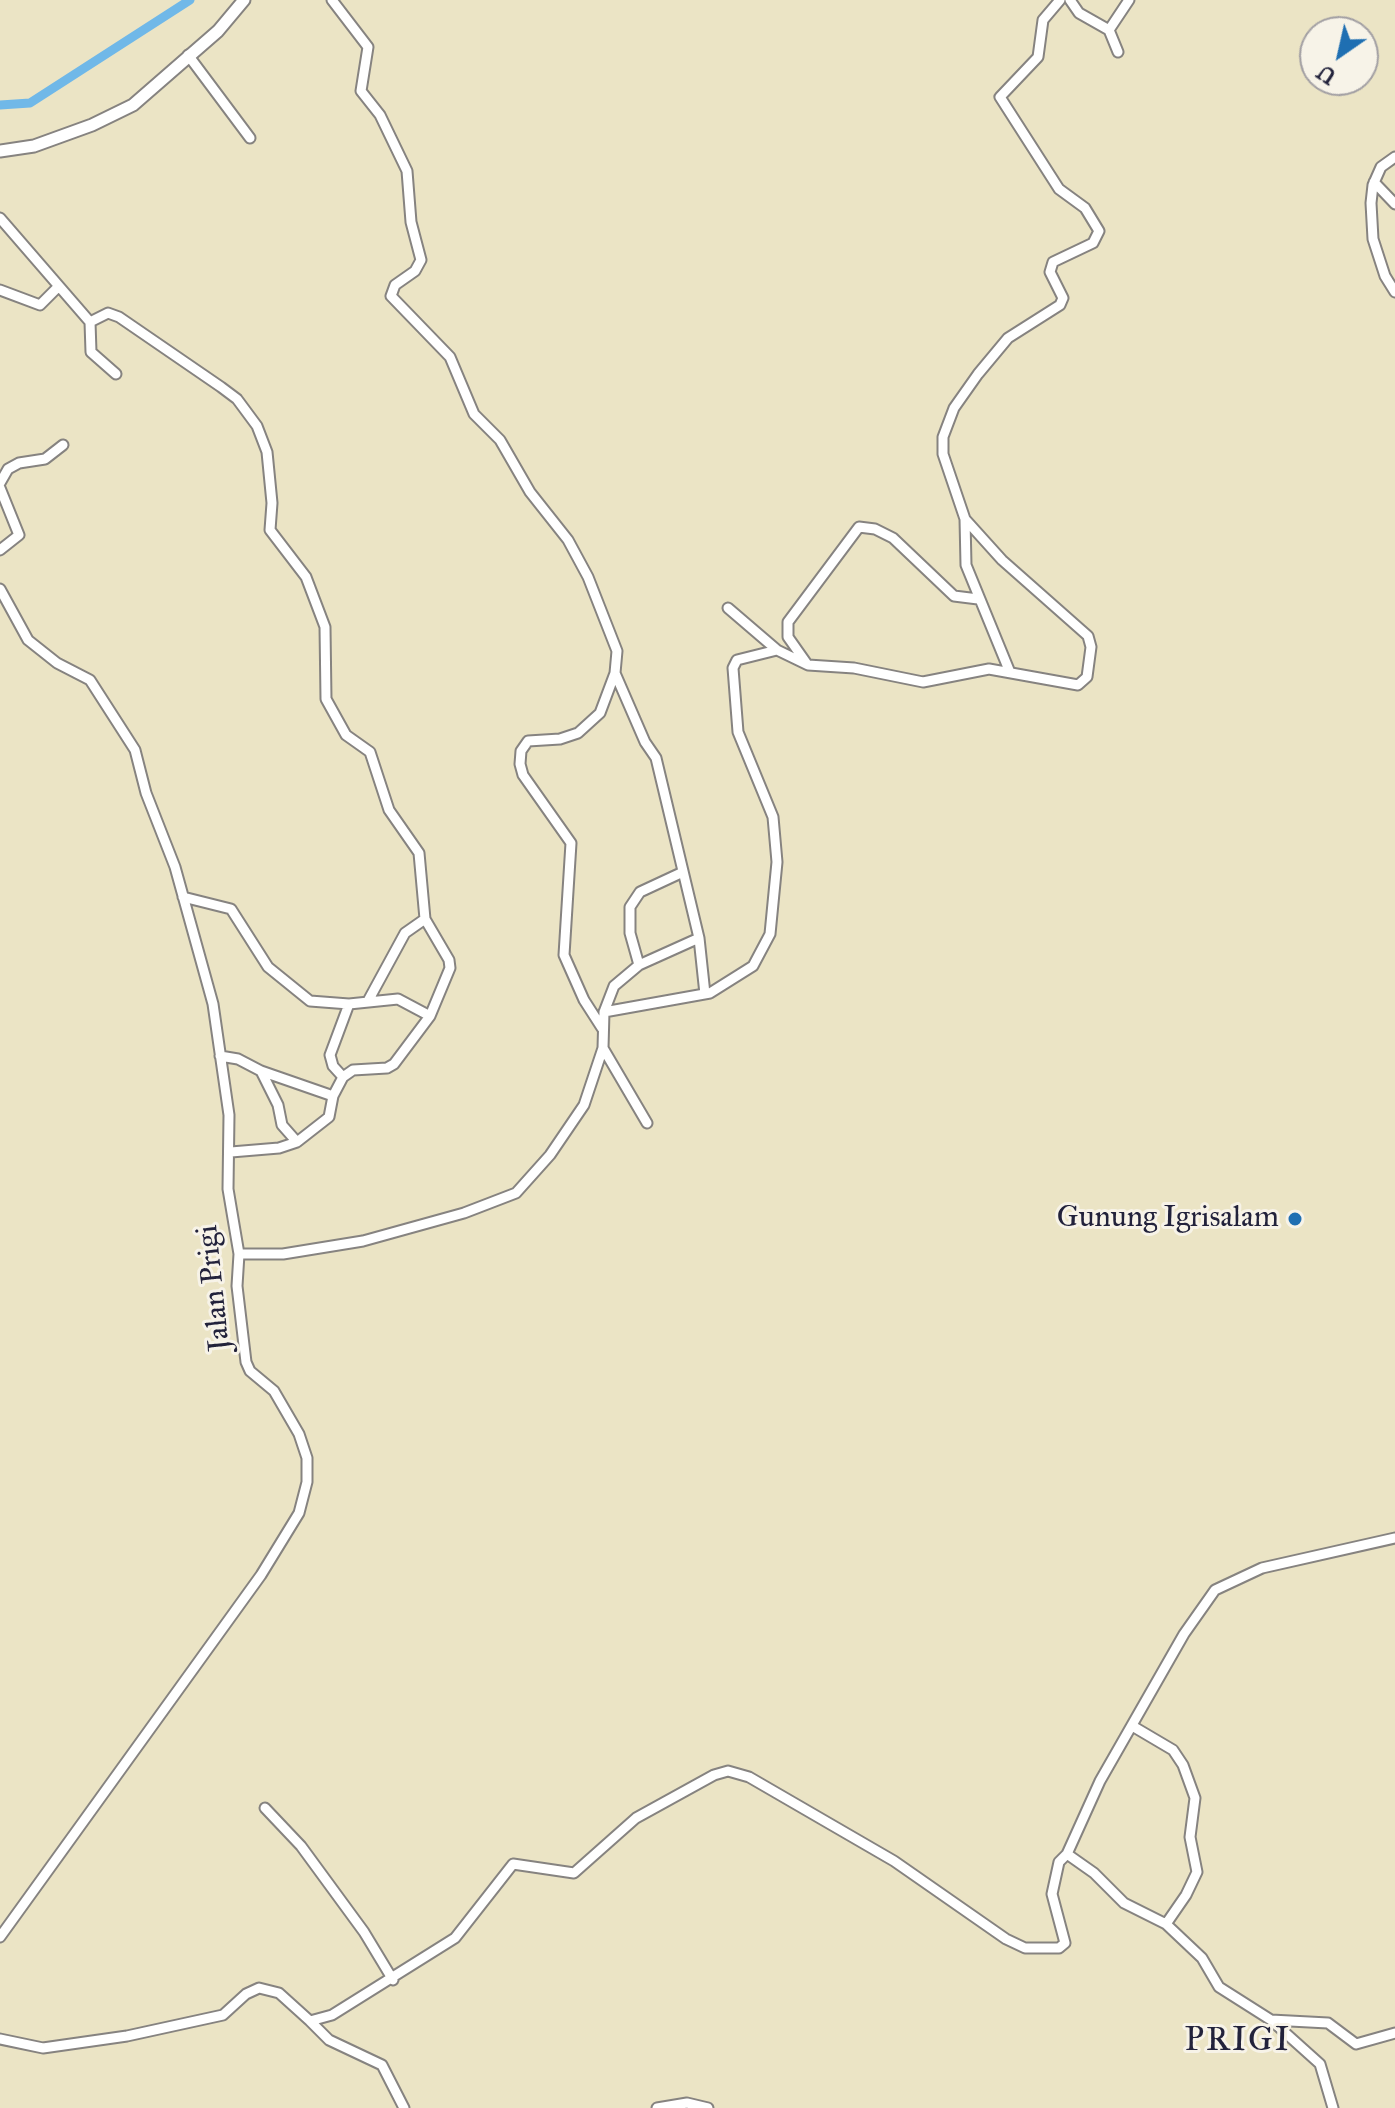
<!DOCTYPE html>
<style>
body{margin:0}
#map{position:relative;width:1395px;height:2108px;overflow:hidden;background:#ebe4c5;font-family:"IM FELL Great Primer",serif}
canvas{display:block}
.north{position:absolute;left:1299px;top:16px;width:80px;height:80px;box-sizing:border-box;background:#f7f3e8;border:2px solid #a29fa3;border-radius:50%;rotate:214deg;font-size:22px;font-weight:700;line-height:32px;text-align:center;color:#22223b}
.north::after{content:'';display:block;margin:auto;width:28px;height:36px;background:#1f6fb2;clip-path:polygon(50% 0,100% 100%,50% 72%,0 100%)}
</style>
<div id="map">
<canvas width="1395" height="2108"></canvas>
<div class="north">U</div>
</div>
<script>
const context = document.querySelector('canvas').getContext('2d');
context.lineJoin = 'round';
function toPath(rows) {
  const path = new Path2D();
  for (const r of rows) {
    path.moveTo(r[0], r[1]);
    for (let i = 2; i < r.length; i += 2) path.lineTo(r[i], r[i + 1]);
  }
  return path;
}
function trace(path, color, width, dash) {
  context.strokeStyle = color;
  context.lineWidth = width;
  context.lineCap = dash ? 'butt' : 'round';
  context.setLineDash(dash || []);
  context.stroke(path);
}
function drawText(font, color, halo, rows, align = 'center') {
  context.font = font + ' "IM FELL Great Primer",serif';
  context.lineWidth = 6;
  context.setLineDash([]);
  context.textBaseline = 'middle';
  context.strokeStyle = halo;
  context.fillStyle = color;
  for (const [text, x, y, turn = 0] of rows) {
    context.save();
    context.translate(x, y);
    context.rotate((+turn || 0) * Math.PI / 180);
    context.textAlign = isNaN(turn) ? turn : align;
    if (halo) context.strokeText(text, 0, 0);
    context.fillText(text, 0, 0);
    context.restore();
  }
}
const canal = toPath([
 [0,105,30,103,190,0]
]);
const minor = toPath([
 [332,0,368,47,361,91,380,115,407,171,411,222,421,260,415,271,395,285,391,296,450,357,474,414,500,440,530,492,568,540,588,577,617,651,615,673,600,713,578,733,560,739,528,741,521,751,520,764,523,775,571,843,564,955,584,1000,602,1028],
 [1070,0,1079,13,1109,30,1118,52],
 [1109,30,1129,0],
 [188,55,250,138],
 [1395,157,1381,167,1373,185,1371,203,1373,239,1385,276,1395,292],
 [1374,182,1395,204],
 [0,218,90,322,108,313,119,317,221,387,237,399,257,426,267,452,272,503,270,530,306,577,325,627,326,699,346,735,370,752,389,810,419,853,425,919,449,960,450,968,430,1016,394,1064,387,1068,353,1070,343,1077,333,1096,329,1117,297,1142,279,1148,231,1152],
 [0,290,40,305,58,287],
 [90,322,91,352,116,374],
 [0,483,8,469,19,463,45,459,63,445],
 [0,488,19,535,0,550],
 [965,519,966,565,1009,670],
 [0,589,28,640,57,663,90,680,135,750,146,793,175,867,213,1004,229,1115,228,1189,239,1254,237,1286,246,1362,250,1371,274,1391,299,1434,307,1458,307,1482,299,1513,261,1575,0,1937],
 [728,608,777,650],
 [807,664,788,637,788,622,859,527,875,529,893,538,954,596,978,599],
 [183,897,231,909,268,967,310,1001,349,1004,398,999,430,1016],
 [699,938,705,994],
 [639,965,630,933,630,907,640,892,683,872],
 [368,1001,405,933,425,919],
 [604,1012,614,986,639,965,699,938,656,758,645,742,615,673],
 [603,1048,647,1123],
 [220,1056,238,1059,261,1071,333,1096],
 [261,1071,278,1105,282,1125,297,1142],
 [343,1077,333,1066,330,1055,349,1004],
 [239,1254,283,1254,363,1241,464,1213,516,1193,550,1155,584,1105,603,1048,604,1012,710,993,753,966,770,934,777,862,773,817,738,732,733,668,737,660,777,650,808,665,854,668,923,682,989,669,1078,685,1087,677,1091,647,1088,636,1002,560,965,519,943,454,943,437,954,408,978,374,1008,338,1060,305,1063,298,1050,272,1053,262,1093,243,1099,231,1085,208,1059,189,1000,97,1038,57,1043,20,1060,0],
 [1134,1727,1173,1750,1183,1765,1195,1798,1190,1837,1197,1872,1186,1895,1166,1924],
 [265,1808,301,1846,364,1932,393,1980],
 [1067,1854,1100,1781,1184,1634,1215,1590,1262,1568,1395,1538],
 [1271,2020,1320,2064,1333,2108],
 [310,2021,329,2040,382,2065,404,2108],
 [0,2039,43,2048,127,2036,223,2015,246,1994,259,1988,279,1993,310,2021,332,2015,455,1938,513,1864,574,1873,636,1818,714,1775,728,1771,749,1777,894,1861,1006,1939,1025,1948,1059,1948,1065,1943,1052,1894,1059,1862,1067,1854,1094,1873,1124,1903,1166,1924,1202,1958,1219,1987,1271,2020,1328,2023,1356,2044,1395,2033],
 [657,2108,687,2103,708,2108]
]);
const major = toPath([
 [0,151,34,146,92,125,133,105,218,31,244,0]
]);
const markers = [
 [1295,1219,8,"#1f6fb2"]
];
const poiNames = [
 ["Gunung Igrisalam",1279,1219]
];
const streetNames = [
 ["Jalan Prigi",215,1288,-96]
];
const quarterNames = [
 ["PRIGI",1238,2042]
];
trace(canal, '#70b8e8', 9);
trace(minor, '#868380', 13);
trace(major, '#868380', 15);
trace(minor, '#fff', 9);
trace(major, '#fff', 11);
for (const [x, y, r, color] of markers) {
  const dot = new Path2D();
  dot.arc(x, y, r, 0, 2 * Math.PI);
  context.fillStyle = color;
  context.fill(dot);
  trace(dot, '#f7f3e8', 3);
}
drawText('30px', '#22223b', '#f7f3e8', poiNames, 'right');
drawText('30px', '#22223b', '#f7f3e8', streetNames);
context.letterSpacing = '2px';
drawText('34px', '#22223b', '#f7f3e8', quarterNames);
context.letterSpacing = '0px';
</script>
